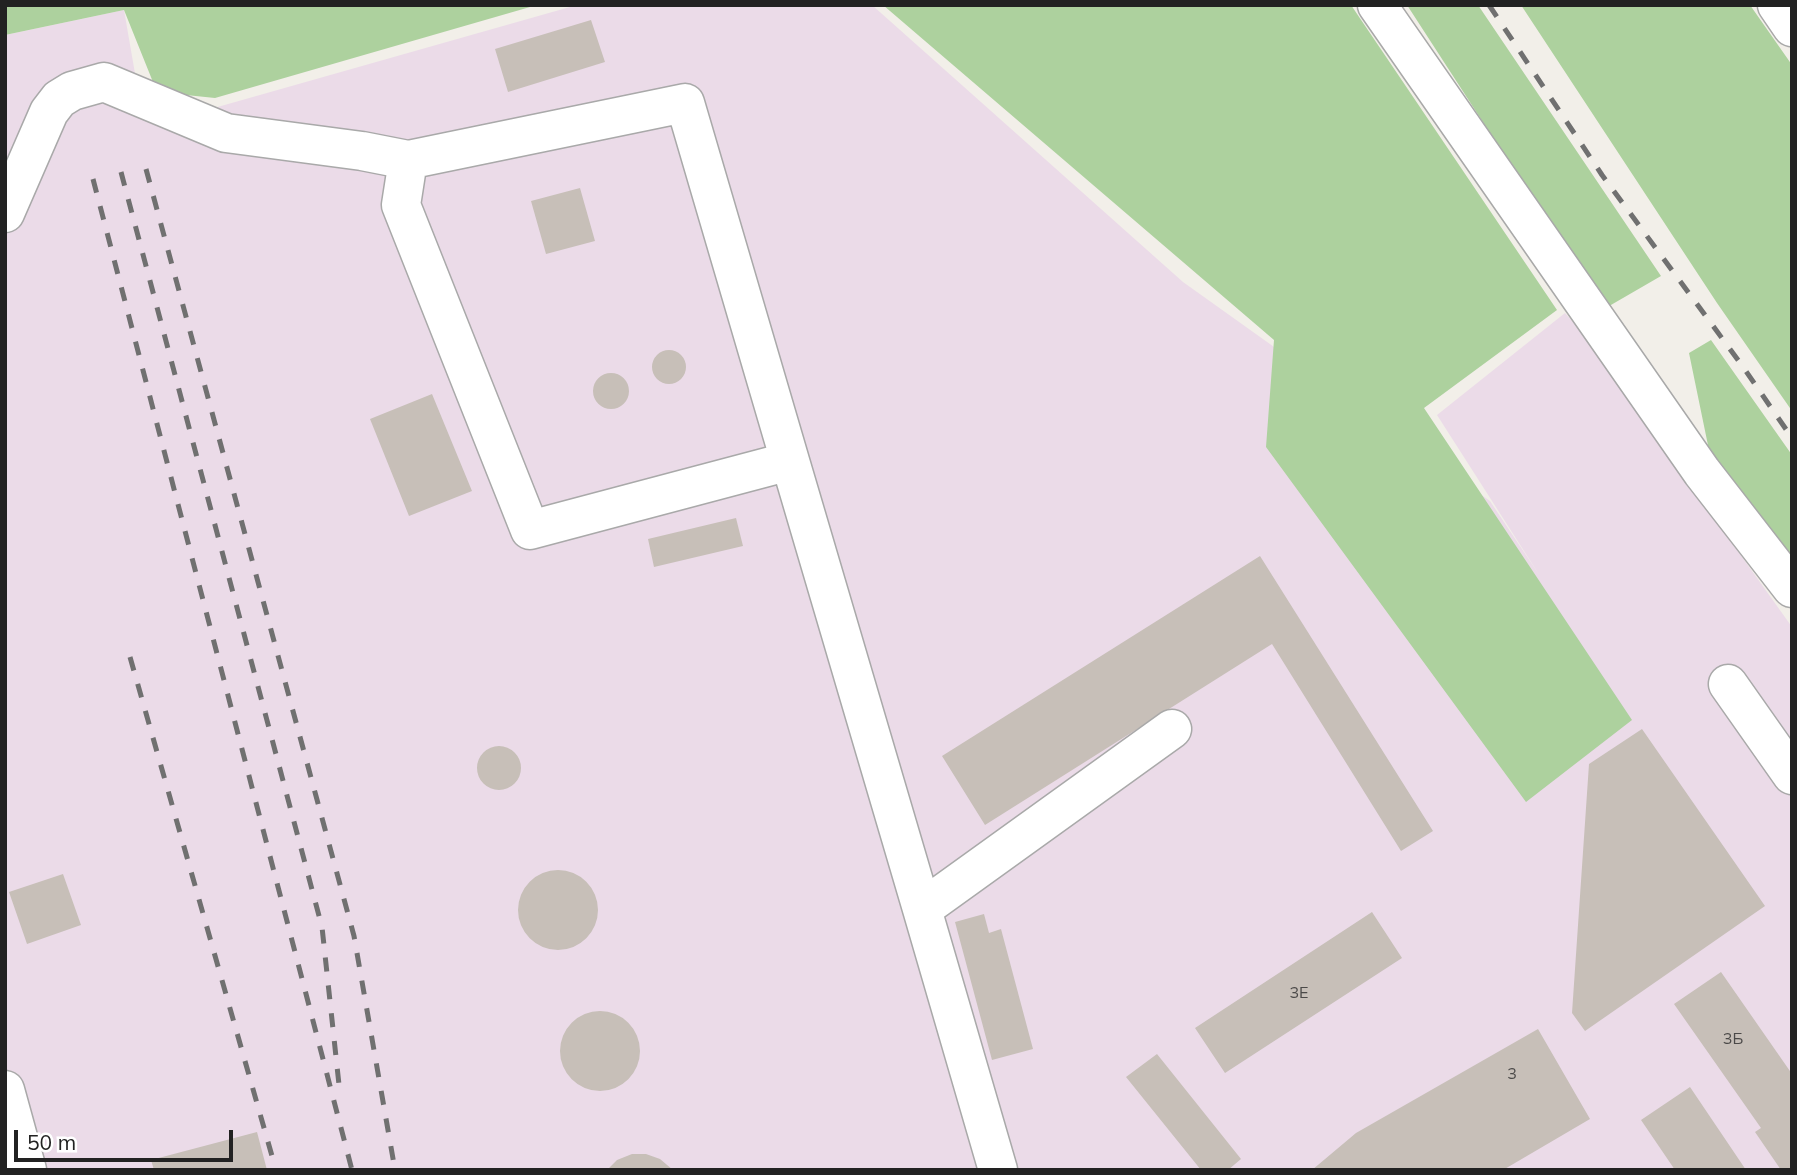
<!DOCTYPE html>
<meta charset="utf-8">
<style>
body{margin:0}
#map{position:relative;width:1797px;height:1175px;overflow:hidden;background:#f2efe9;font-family:Mulish,sans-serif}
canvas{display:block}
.frame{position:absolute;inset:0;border:7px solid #222;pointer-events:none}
.scale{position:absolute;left:14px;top:1130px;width:219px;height:32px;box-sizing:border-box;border:4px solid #222;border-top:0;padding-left:9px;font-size:21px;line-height:24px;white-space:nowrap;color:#222;-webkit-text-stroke:5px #fff;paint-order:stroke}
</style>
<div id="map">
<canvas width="1797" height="1175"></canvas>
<div class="frame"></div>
<div class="scale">50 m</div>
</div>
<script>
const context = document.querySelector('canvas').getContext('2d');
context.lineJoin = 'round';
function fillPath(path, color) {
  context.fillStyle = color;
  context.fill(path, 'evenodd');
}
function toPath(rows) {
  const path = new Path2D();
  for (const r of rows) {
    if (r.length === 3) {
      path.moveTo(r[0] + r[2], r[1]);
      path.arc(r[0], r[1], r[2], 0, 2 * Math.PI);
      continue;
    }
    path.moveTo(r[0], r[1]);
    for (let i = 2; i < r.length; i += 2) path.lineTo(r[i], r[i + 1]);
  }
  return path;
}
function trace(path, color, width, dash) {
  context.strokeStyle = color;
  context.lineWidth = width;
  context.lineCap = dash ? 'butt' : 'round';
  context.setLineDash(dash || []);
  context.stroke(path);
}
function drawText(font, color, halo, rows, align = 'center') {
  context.font = font + ' Mulish,sans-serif';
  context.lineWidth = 5;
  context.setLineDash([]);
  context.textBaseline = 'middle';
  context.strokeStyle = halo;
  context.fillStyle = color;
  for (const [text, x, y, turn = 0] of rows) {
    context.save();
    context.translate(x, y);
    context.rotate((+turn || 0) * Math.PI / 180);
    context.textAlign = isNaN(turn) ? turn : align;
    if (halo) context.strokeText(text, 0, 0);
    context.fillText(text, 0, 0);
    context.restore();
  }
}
const industrial = toPath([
 [577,5,872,5,1183,282,1490,501,1540,576,1437,415,1565,313,1580,330,1792,627,1792,1170,5,1170,5,35,124,10,137,85,207,110]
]);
const forest = toPath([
 [5,5,537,5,215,98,157,92,124,10,5,35],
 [883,5,1351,5,1557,310,1424,408,1632,720,1526,802,1266,447,1274,340],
 [1407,5,1478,5,1661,276,1604,309],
 [1521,5,1750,5,1792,65,1792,411,1717,303],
 [1711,340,1792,455,1792,566,1710,455,1689,353]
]);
const building = toPath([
 [591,20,605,62,508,92,495,49],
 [580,188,595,241,546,254,531,201],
 [669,367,17],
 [611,391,18],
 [432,394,472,491,409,516,370,419],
 [736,518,743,546,654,567,648,539],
 [1260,556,1433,831,1401,851,1272,644,985,825,942,756],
 [1642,729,1765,906,1585,1031,1572,1013,1589,764],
 [499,768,22],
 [558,910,40],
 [63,874,81,925,27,944,9,892],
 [1372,912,1402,958,1225,1073,1195,1028],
 [984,914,989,933,1001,929,1033,1049,992,1060,955,922],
 [1721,972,1792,1074,1792,1170,1781,1170,1755,1132,1761,1128,1674,1004],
 [600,1051,40],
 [1538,1029,1590,1119,1503,1170,1312,1170,1356,1133],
 [1157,1054,1241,1159,1228,1170,1201,1170,1126,1077],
 [1690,1087,1746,1170,1675,1170,1641,1120],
 [257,1132,267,1170,154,1170,151,1160],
 [632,1154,646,1154,660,1159,673,1170,607,1170,617,1160]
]);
const minor = toPath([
 [1377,5,1702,472,1792,588],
 [1777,5,1792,27],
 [5,213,49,112,59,99,72,91,104,82,226,133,362,151,408,160],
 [790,461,530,530,401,205,408,160,685,103,790,461,922,909,998,1170],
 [1728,684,1792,775],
 [922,909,1172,729],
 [5,1090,27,1170]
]);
const rail = toPath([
 [1489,5,1602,175,1741,364,1792,438],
 [146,169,354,936,395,1170],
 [121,172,322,927,340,1094],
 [93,179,352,1170],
 [130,657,276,1170]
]);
const numberNames = [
 ["3Е",1299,993],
 ["3Б",1733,1039],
 ["3",1512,1074]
];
fillPath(industrial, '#ebdbe8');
fillPath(forest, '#add19e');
fillPath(building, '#c7bfb8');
trace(minor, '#a9a9a9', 41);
trace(minor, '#fff', 38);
trace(rail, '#707070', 5, [14, 14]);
drawText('16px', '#4b4948', null, numberNames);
</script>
